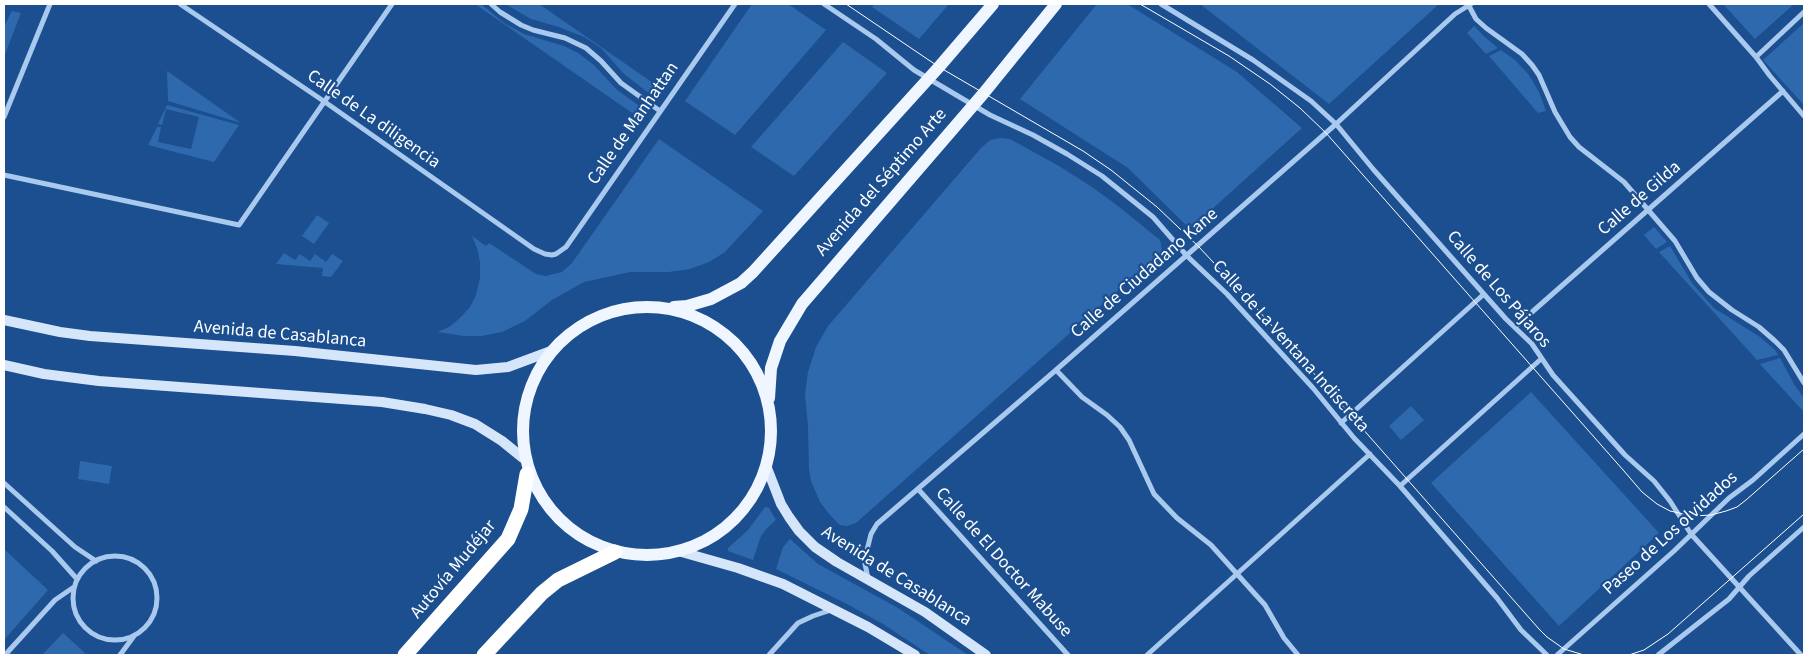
<!DOCTYPE html>
<meta charset="utf-8">
<style>
body{margin:0}
#map{position:relative;width:1808px;height:659px;overflow:hidden;background:#1b4f8f;font-family:"Source Sans 3",sans-serif}
canvas{display:block}
.frame{position:absolute;inset:0;border:5px solid #fff;pointer-events:none}
</style>
<div id="map">
<canvas width="1808" height="659"></canvas>
<div class="frame"></div>
</div>
<script>
const context = document.querySelector('canvas').getContext('2d');
context.lineJoin = 'round';
function fillPath(path, color) {
  context.fillStyle = color;
  context.fill(path, 'evenodd');
}
function toPath(rows) {
  const path = new Path2D();
  for (const r of rows) {
    if (r.length === 3) {
      path.moveTo(r[0] + r[2], r[1]);
      path.arc(r[0], r[1], r[2], 0, 2 * Math.PI);
      continue;
    }
    path.moveTo(r[0], r[1]);
    for (let i = 2; i < r.length; i += 2) path.lineTo(r[i], r[i + 1]);
  }
  return path;
}
function trace(path, color, width, dash) {
  context.strokeStyle = color;
  context.lineWidth = width;
  context.lineCap = dash ? 'butt' : 'round';
  context.setLineDash(dash || []);
  context.stroke(path);
}
function drawText(font, color, halo, rows, align = 'center') {
  context.font = font + ' "Source Sans 3",sans-serif';
  context.lineWidth = 4.5;
  context.setLineDash([]);
  context.textBaseline = 'middle';
  context.strokeStyle = halo;
  context.fillStyle = color;
  for (const [text, x, y, turn = 0] of rows) {
    context.save();
    context.translate(x, y);
    context.rotate((+turn || 0) * Math.PI / 180);
    context.textAlign = isNaN(turn) ? turn : align;
    if (halo) context.strokeText(text, 0, 0);
    context.fillText(text, 0, 0);
    context.restore();
  }
}
const green = toPath([
 [475,4,481,4,504,23,524,34,564,46,578,53,594,65,617,90,641,107,635,115],
 [505,4,539,4,656,85,650,94,624,74,601,48,584,37,559,27,531,19],
 [752,4,788,4,826,30,735,135,685,101],
 [875,4,949,4,919,39,872,7],
 [1097,4,1127,4,1237,72,1302,128,1190,229,1128,168,1020,99],
 [1200,4,1439,4,1329,104],
 [1723,4,1794,4,1755,39],
 [12,11,21,13,4,57,4,26],
 [1804,23,1804,105,1763,60],
 [1474,26,1486,38,1498,48,1486,54,1467,33],
 [843,42,887,73,794,176,751,147],
 [1501,50,1515,60,1529,75,1539,92,1546,111,1538,113,1489,56],
 [167,71,241,123,168,101],
 [167,105,239,125,214,162,148,145,157,127,161,127,158,142,191,149,199,117,166,109,162,125,158,124],
 [1000,138,1010,139,1059,166,1092,187,1118,206,1160,240,1162,250,1159,254,856,523,847,526,840,525,830,515,820,502,811,481,809,469,808,426,805,394,808,372,816,347,828,326,981,148,990,140],
 [659,139,763,211,725,252,709,262,690,269,669,272,630,272,584,282,552,300,525,321,502,332,482,336,464,336,438,332,449,327,460,318,470,307,476,295,480,278,480,262,477,248,472,236,486,246,489,243,536,274,546,276,562,272,572,263],
 [317,215,329,223,314,244,302,236],
 [1654,227,1667,242,1656,249,1644,235],
 [1670,246,1692,283,1714,308,1760,337,1775,350,1778,355,1757,360,1659,252],
 [284,253,295,260,300,254,310,261,315,254,326,262,332,254,343,261,331,277,322,276,323,268,276,264],
 [1780,358,1794,384,1804,398,1804,408,1802,410,1760,364],
 [1531,392,1659,533,1559,626,1431,483],
 [1411,406,1424,420,1401,440,1389,426],
 [80,461,112,466,109,484,78,479],
 [765,507,769,508,776,520,766,529,761,536,753,560,728,551,728,548,748,530],
 [790,539,818,564,898,608,968,655,930,655,883,624,847,604,776,569,783,547],
 [4,549,48,590,4,640],
 [63,633,85,653,83,655,42,655]
]);
const minor = toPath([
 [180,4,325,102,534,249,545,254,552,255,556,254,566,247,735,4],
 [491,4,500,12,521,25,533,30,565,38,586,48,601,61,621,83,660,111],
 [824,4,876,39,914,70,990,115,1033,135,1067,154,1102,176,1153,217,1187,256,1227,294,1313,388,1354,438,1400,486,1497,598,1521,630,1547,655],
 [1161,4,1253,60,1311,101,1336,124,1373,169,1506,319,1532,344,1553,375,1625,455,1654,481,1670,501,1691,534,1801,655],
 [1709,4,1756,57,1770,76,1804,116],
 [1469,6,1476,19,1486,28,1522,54,1532,65,1539,75,1555,112,1570,137,1579,147,1624,182,1675,241,1697,278,1709,292,1732,310,1759,327,1775,341,1784,350,1804,383],
 [1756,57,1804,12],
 [4,117,50,4],
 [4,175,239,225,392,4],
 [1515,327,1783,91],
 [1056,370,1082,397,1107,415,1120,427,1129,440,1154,494,1177,518,1211,545,1255,594,1265,605,1284,638,1298,655],
 [1341,423,1484,294],
 [4,483,75,547,96,561],
 [1400,486,1541,359],
 [918,489,1068,655],
 [4,507,52,551,77,579],
 [115,598,42],
 [868,578,865,564,866,554,871,534,877,524,1056,370,1336,124,1455,14,1471,4],
 [5,655,55,600,74,587],
 [120,655,134,636],
 [769,655,798,623,813,616,831,610],
 [1147,655,1370,454],
 [1557,655,1674,551,1729,498,1753,480,1804,434],
 [1658,655,1729,599,1749,576,1804,527]
]);
const secondary = toPath([
 [4,320,60,332,90,336,295,351,476,370,508,367,551,351],
 [4,365,44,374,99,381,382,402,425,409,451,415,475,424,502,441,523,458],
 [767,468,781,504,789,517,799,531,815,547,837,562,925,612,986,655],
 [678,551,738,568,783,584,868,627,915,655]
]);
const primary = toPath([
 [647,431,124],
 [674,307,687,306,711,299,741,283,753,272,939,67,993,4],
 [769,398,771,368,780,341,802,304,983,94,1056,4]
]);
const motorway = toPath([
 [405,655,508,539,521,509,527,474],
 [484,655,542,593,558,580,615,552]
]);
const tram = toPath([
 [846,4,939,67,1083,151,1111,170,1157,207,1198,246,1258,310,1539,629,1547,637,1564,649,1584,655],
 [1140,4,1229,56,1270,84,1300,108,1326,133,1624,471,1642,492,1657,504,1670,511,1693,516,1711,515,1726,511,1737,507,1746,500,1804,449],
 [1629,655,1644,650,1668,634,1804,514]
]);
const streetNames = [
 ["Calle de La diligencia",373,120,35],
 ["Calle de Manhattan",634,124,-55],
 ["Avenida del Séptimo Arte",882,183,-49],
 ["Calle de Gilda",1640,199,-41],
 ["Calle de Ciudadano Kane",1145,274,-41],
 ["Calle de Los Pájaros",1498,290,49],
 ["Avenida de Casablanca",280,335,5],
 ["Calle de La Ventana Indiscreta",1290,347,48],
 ["Paseo de Los olvidados",1671,534,-42],
 ["Calle de El Doctor Mabuse",1003,563,48],
 ["Autovía Mudéjar",454,570,-50],
 ["Avenida de Casablanca",896,577,32]
];
fillPath(green, '#2e69ad');
trace(minor, '#a9c9ee', 5);
trace(secondary, '#d6e6fa', 10);
trace(primary, '#f0f6ff', 12);
trace(motorway, '#fff', 15);
trace(tram, '#fff', 1);
drawText('18px', '#fff', '#1b4f8f', streetNames);
</script>
